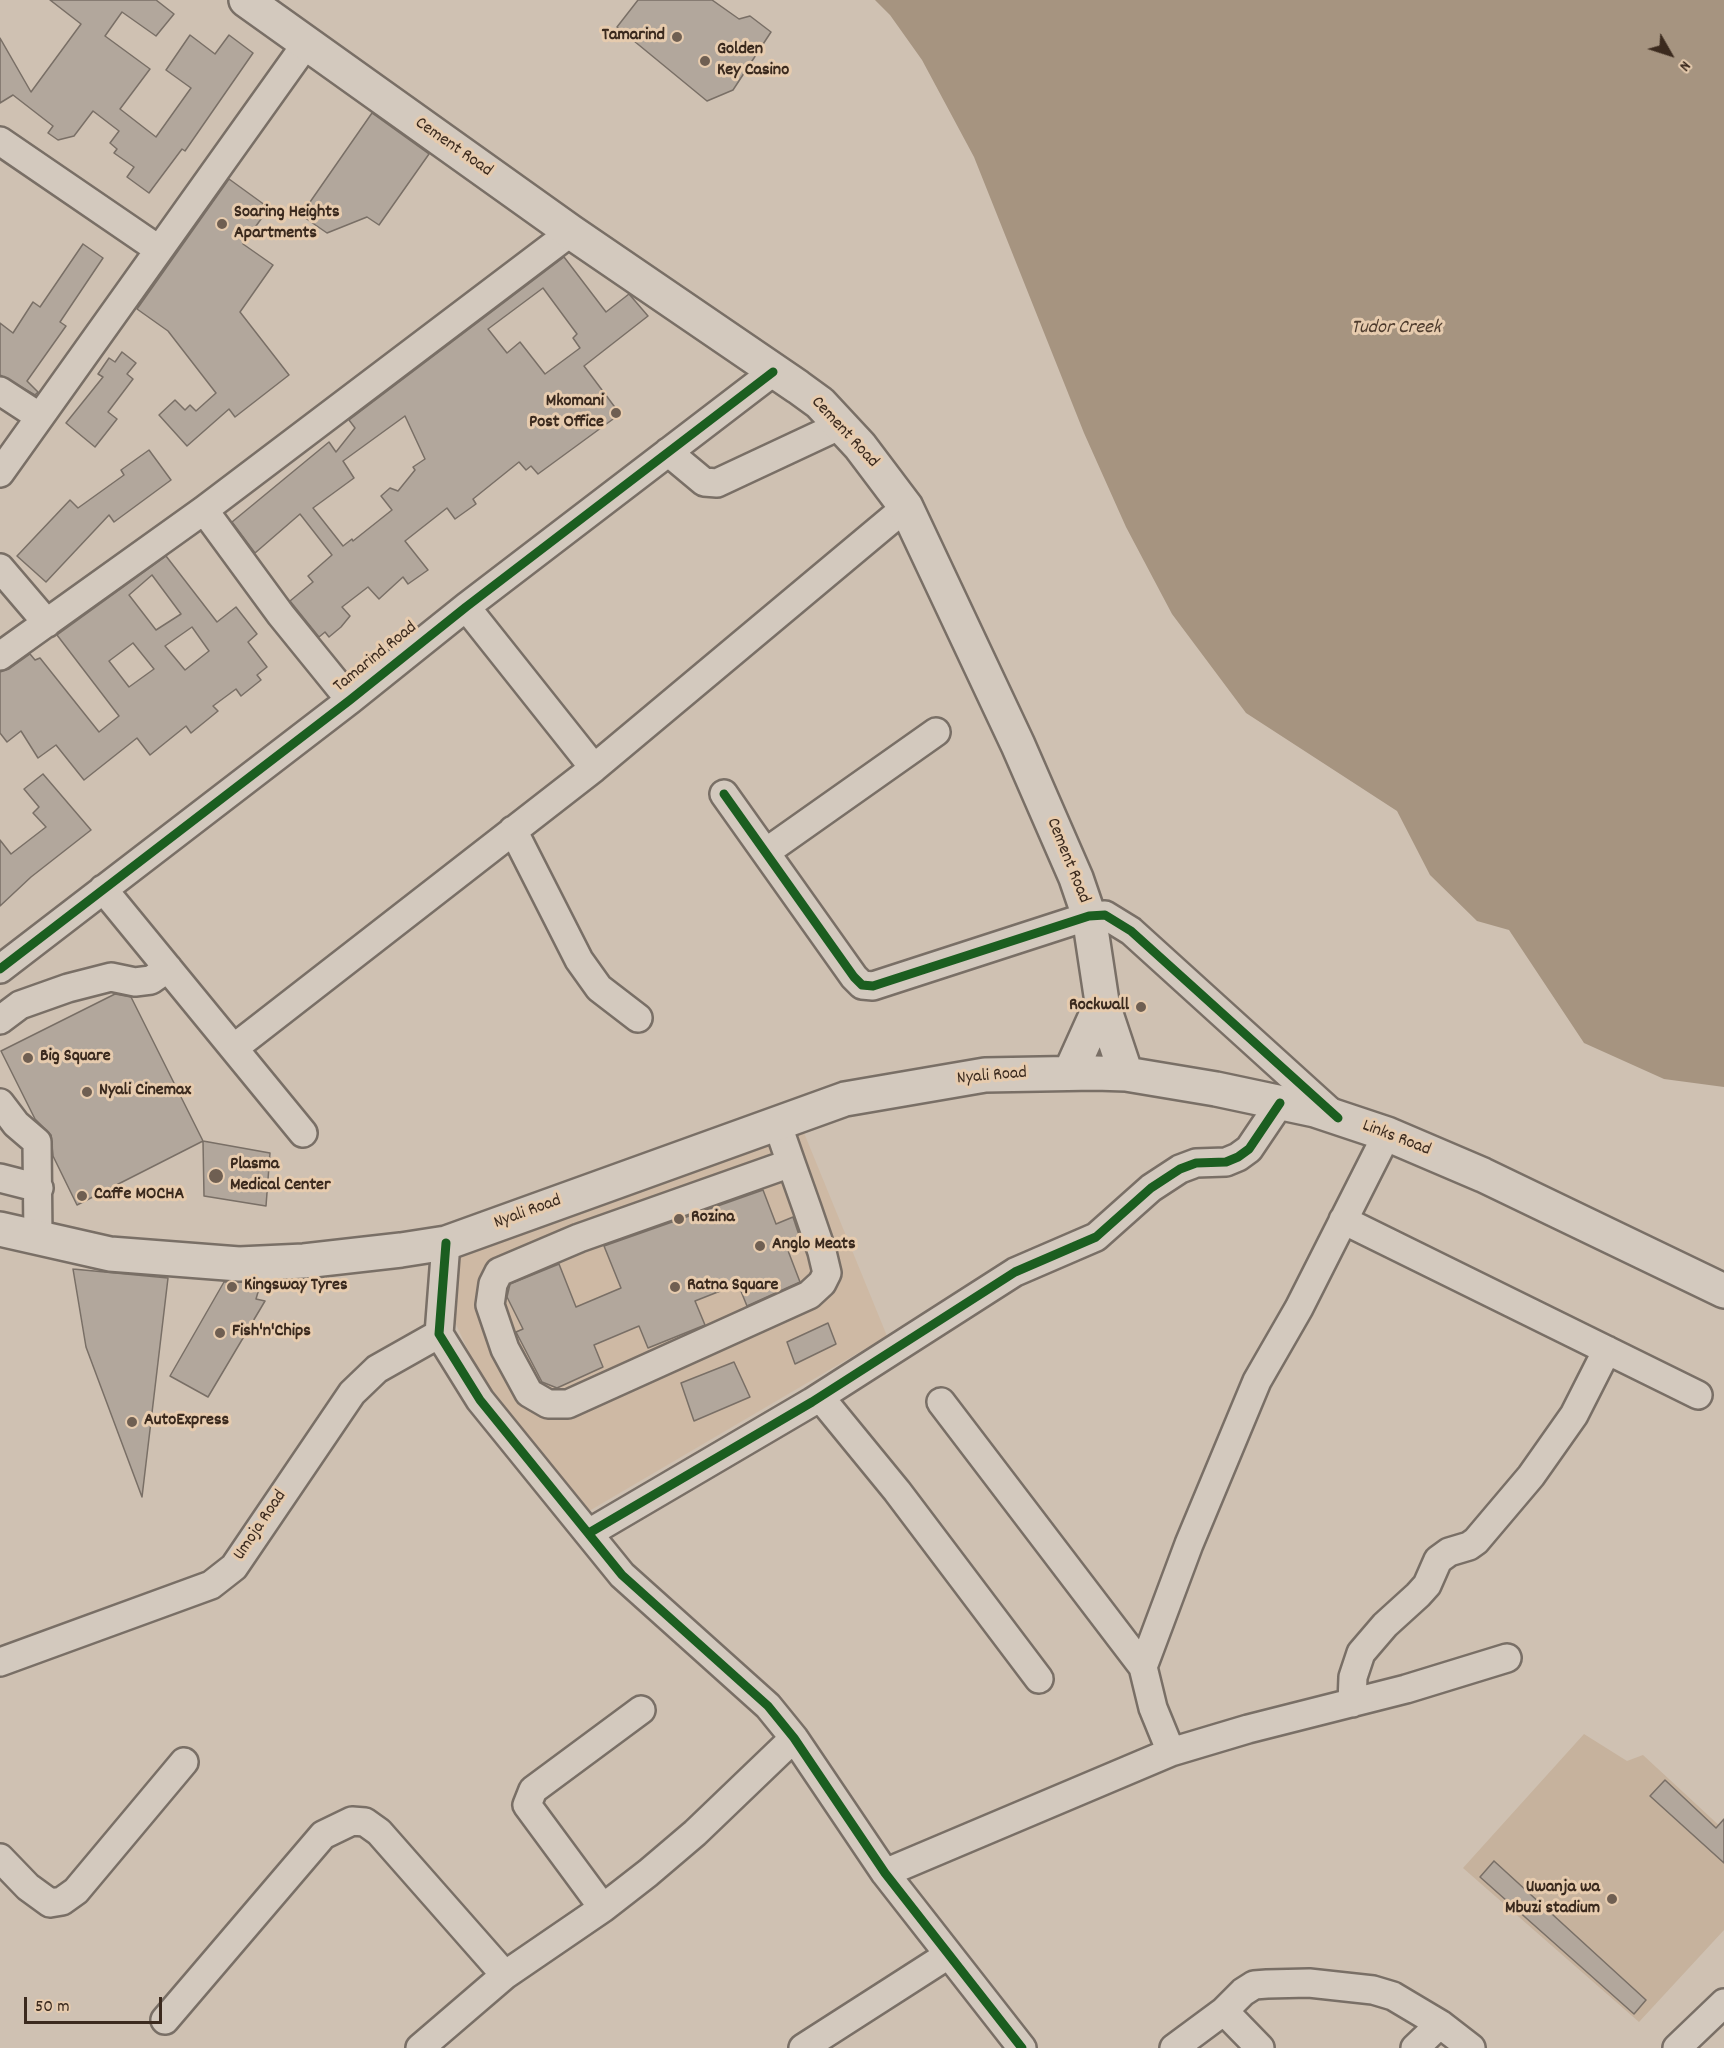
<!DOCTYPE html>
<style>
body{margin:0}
#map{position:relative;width:1724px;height:2048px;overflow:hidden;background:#cfc1b2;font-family:Dekko,sans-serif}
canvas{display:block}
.north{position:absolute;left:1640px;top:24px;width:60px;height:60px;-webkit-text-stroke:4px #e6cbae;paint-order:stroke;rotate:129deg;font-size:16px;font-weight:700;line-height:24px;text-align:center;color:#3b2a1e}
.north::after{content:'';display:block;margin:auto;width:21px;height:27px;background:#3b2a1e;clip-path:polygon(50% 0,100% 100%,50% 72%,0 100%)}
.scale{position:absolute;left:24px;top:1997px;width:138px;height:27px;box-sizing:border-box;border:3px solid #3b2a1e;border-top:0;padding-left:8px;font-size:18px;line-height:21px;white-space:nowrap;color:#3b2a1e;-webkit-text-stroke:4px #e6cbae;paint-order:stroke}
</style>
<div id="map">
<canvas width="1724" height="2048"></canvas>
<div class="north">N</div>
<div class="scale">50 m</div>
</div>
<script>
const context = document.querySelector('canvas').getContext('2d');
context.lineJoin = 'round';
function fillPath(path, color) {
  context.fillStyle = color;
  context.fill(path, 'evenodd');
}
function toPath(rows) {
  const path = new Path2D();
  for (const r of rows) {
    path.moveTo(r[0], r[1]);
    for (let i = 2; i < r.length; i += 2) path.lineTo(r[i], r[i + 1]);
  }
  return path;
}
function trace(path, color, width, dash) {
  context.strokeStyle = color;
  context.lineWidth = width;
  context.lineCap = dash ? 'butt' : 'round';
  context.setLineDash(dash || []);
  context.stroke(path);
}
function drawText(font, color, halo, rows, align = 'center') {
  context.font = font + ' Dekko,sans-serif';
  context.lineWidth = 6;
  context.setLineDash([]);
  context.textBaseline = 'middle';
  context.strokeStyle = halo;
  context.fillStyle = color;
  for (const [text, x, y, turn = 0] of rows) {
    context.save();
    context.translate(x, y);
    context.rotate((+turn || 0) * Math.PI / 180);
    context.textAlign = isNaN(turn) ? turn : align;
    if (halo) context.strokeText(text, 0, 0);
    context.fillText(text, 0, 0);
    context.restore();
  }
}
const built = toPath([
 [802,1128,887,1336,584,1514,499,1416,444,1299,459,1254]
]);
const green = toPath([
 [1584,1734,1627,1761,1643,1755,1724,1830,1724,1930,1639,2022,1463,1868]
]);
const water = toPath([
 [875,0,1724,0,1724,1087,1664,1079,1584,1043,1509,930,1477,921,1430,875,1397,811,1246,713,1172,614,1126,527,1084,433,974,157,922,60,890,15]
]);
const building = toPath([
 [50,0,156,0,174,14,156,36,122,12,105,36,150,69,120,109,156,137,191,88,166,70,190,35,215,54,229,35,253,53,185,151,182,149,149,193,127,177,134,167,114,153,117,149,110,143,119,131,93,111,74,136,58,140,48,133,53,126,13,95,0,103,0,38,31,92,81,24,50,0],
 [638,0,712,0,739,19,750,16,771,32,733,90,707,101,617,27,638,0],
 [372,113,429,154,379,225,367,217,327,233,301,215,372,113],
 [229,179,269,208,243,244,273,265,240,312,289,375,235,417,229,409,187,446,159,415,175,400,185,410,190,405,196,411,216,393,168,331,137,309,229,179],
 [83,244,103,258,60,322,66,326,27,381,38,392,35,395,0,375,0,323,13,333,33,302,40,307,83,244],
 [564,257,606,312,629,294,648,316,584,366,620,414,538,474,531,466,526,470,519,462,473,499,476,504,455,519,447,508,405,541,428,570,408,584,403,577,379,599,368,587,342,607,350,616,341,627,329,637,325,632,319,637,290,601,313,582,308,576,332,555,300,514,255,553,232,522,329,442,336,452,355,428,349,420,564,257],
 [543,288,577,334,573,338,580,348,545,374,520,342,507,353,488,329,543,288],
 [405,416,425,459,413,467,415,470,398,491,390,488,381,496,392,510,353,541,352,539,343,546,313,508,354,478,343,461,405,416],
 [122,352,136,363,127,374,133,379,108,412,117,419,95,447,66,423,103,377,98,374,109,358,115,362,122,352],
 [149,450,171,480,114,522,109,515,46,582,17,556,70,500,78,508,124,475,121,470,149,450],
 [166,556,217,622,236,607,257,634,248,642,267,667,257,675,261,680,241,696,236,689,213,706,218,711,191,733,186,726,150,755,137,738,84,780,56,745,38,758,21,731,7,742,0,733,0,672,9,669,30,654,35,660,40,658,99,732,119,716,57,635,166,556],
 [152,575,181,614,156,630,129,595,152,575],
 [192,627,209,651,185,670,165,646,192,627],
 [133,643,154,669,129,687,109,661,133,643],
 [43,774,91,830,31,877,0,906,0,840,11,854,46,827,33,813,39,807,24,789,43,774],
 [115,994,131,997,203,1141,77,1205,53,1156,51,1135,35,1119,1,1051,115,994],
 [203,1141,270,1153,266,1206,204,1196,203,1141],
 [763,1190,776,1224,793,1217,801,1241,787,1248,800,1282,747,1306,738,1284,695,1301,705,1325,648,1348,639,1326,594,1345,603,1367,557,1388,542,1382,516,1332,523,1329,507,1297,510,1284,559,1264,576,1307,621,1288,604,1246,763,1190],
 [73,1269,168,1278,142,1497,86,1347,73,1269],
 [224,1282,261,1282,256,1299,265,1301,208,1397,170,1376,224,1282],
 [828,1323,836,1344,795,1364,787,1342,828,1323],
 [734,1362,750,1397,694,1421,681,1383,734,1362],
 [1665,1780,1716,1828,1724,1819,1724,1863,1650,1796,1665,1780],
 [1494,1861,1646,2000,1634,2014,1480,1877,1494,1861]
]);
const minor = toPath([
 [0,141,158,249],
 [0,391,40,417],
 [668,452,704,482,717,483,841,425],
 [0,473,306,44],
 [204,510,281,615,350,700],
 [0,568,47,623],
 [466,607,594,768],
 [0,656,204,510,571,232],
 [724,794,854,977,862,985,873,986,1089,916,1105,915,1131,931,1335,1116],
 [513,830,579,960,599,988,638,1018],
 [766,852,936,732],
 [103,889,303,1133],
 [0,969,350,700,466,607,773,372],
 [0,1020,20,1005,68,988,111,977,135,982,151,980,168,968],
 [234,1048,594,768,906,507],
 [0,1103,16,1124,37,1142,38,1238],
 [777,1123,791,1163,807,1208,822,1252,827,1273,822,1283,809,1295,568,1404,548,1404,529,1393,505,1349,490,1305,493,1284,499,1272,579,1238,791,1163],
 [0,1178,39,1188],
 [1343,1220,1698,1395],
 [446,1243,439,1334,480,1400,622,1575,768,1706,794,1738,885,1873,1022,2048],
 [820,1397,897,1491,1039,1679],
 [941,1402,1143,1667],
 [589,1533,812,1402,1015,1272,1096,1237,1151,1188,1180,1169,1196,1163,1226,1162,1238,1157,1249,1149,1280,1103],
 [0,1662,211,1585,234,1567,352,1393,377,1369,439,1334],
 [1352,1703,1353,1677,1361,1653,1385,1625,1418,1595,1427,1585,1438,1560,1449,1552,1469,1546,1476,1541,1531,1476,1574,1415,1607,1350],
 [1171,1752,1153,1708,1143,1667,1189,1544,1257,1381,1299,1308,1387,1134],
 [0,1858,28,1887,50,1903,62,1901,76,1891,184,1762],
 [885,1873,1171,1752,1248,1729,1406,1689,1507,1658],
 [603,1908,527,1805,533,1790,641,1710],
 [1224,2011,1260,2048],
 [165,2020,323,1835,352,1821,365,1822,379,1832,505,1975],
 [420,2048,505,1975,603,1908,648,1873,695,1833,794,1738],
 [803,2048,948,1955],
 [1174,2048,1224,2011,1243,1992,1254,1985,1267,1984,1309,1983,1373,1990,1393,1996,1440,2024],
 [1415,2048,1440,2024,1471,2048],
 [1677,2048,1724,2003]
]);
const major = toPath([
 [246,0,571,232,798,387,820,403,860,446,906,507,1018,745,1076,878,1089,916,1102,1002,1126,1074],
 [1070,1073,1102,1002],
 [0,1229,110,1254,239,1264,304,1261,401,1250,446,1243,845,1099,985,1075,1095,1073,1126,1074,1216,1089,1315,1110,1387,1134,1483,1175,1724,1291]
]);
const cycleway = toPath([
 [724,794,854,977,862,985,873,986,1089,916,1105,915,1131,931,1338,1118],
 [0,969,350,700,466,607,773,372],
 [446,1243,439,1334,480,1400,622,1575,768,1706,794,1738,885,1873,1022,2048],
 [589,1533,812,1402,1015,1272,1096,1237,1151,1188,1180,1169,1196,1163,1226,1162,1238,1157,1249,1149,1280,1103]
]);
const markers = [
 [677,37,6,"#6f5f52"],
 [705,61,6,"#6f5f52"],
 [222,224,6,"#6f5f52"],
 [616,413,6,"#6f5f52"],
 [1141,1007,6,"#6f5f52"],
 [28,1058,6,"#6f5f52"],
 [87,1092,6,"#6f5f52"],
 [216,1176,8,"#6f5f52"],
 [82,1196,6,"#6f5f52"],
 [679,1219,6,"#6f5f52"],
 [760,1246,6,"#6f5f52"],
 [232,1287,6,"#6f5f52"],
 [675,1287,6,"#6f5f52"],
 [220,1333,6,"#6f5f52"],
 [132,1422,6,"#6f5f52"],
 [1612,1899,6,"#6f5f52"]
];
const poiNames = [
 ["Tamarind",665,37,"right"],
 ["Golden",717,51],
 ["Key Casino",717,72],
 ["Soaring Heights",234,214],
 ["Apartments",234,235],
 ["Mkomani",604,403,"right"],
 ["Post Office",604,424,"right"],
 ["Rockwall",1129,1007,"right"],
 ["Big Square",40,1058],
 ["Nyali Cinemax",99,1092],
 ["Plasma",230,1166],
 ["Medical Center",230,1187],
 ["Caffe MOCHA",94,1196],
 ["Rozina",691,1219],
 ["Anglo Meats",772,1246],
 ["Kingsway Tyres",244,1287],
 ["Ratna Square",687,1287],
 ["Fish'n'Chips",232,1333],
 ["AutoExpress",144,1422],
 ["Uwanja wa",1600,1889,"right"],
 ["Mbuzi stadium",1600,1910,"right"]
];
const streetNames = [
 ["Cement Road",453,148,35],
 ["Cement Road",844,433,47],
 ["Tamarind Road",376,658,-39],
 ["Cement Road",1067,861,68],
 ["Nyali Road",992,1077,-5],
 ["Links Road",1396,1139,21],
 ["Nyali Road",528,1213,-20],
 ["Umoja Road",261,1526,-56]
];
const waterNames = [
 ["Tudor Creek",1396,329]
];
fillPath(built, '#ceb9a4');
fillPath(green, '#c6b29d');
fillPath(water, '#a69480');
fillPath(building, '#b2a79c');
trace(building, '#796f66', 1.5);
trace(minor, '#796f66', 32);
trace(major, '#796f66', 38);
trace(minor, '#d3c9be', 27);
trace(major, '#d3c9be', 33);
trace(cycleway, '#1b5e20', 9);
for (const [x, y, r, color] of markers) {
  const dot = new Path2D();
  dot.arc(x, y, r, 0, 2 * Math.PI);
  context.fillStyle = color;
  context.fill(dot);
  trace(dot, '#e6cbae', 2);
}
drawText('bold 18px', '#3b2a1e', '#e6cbae', poiNames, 'left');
drawText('18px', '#3b2a1e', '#e6cbae', streetNames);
drawText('italic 20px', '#4d3b2d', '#e6cbae', waterNames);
</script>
